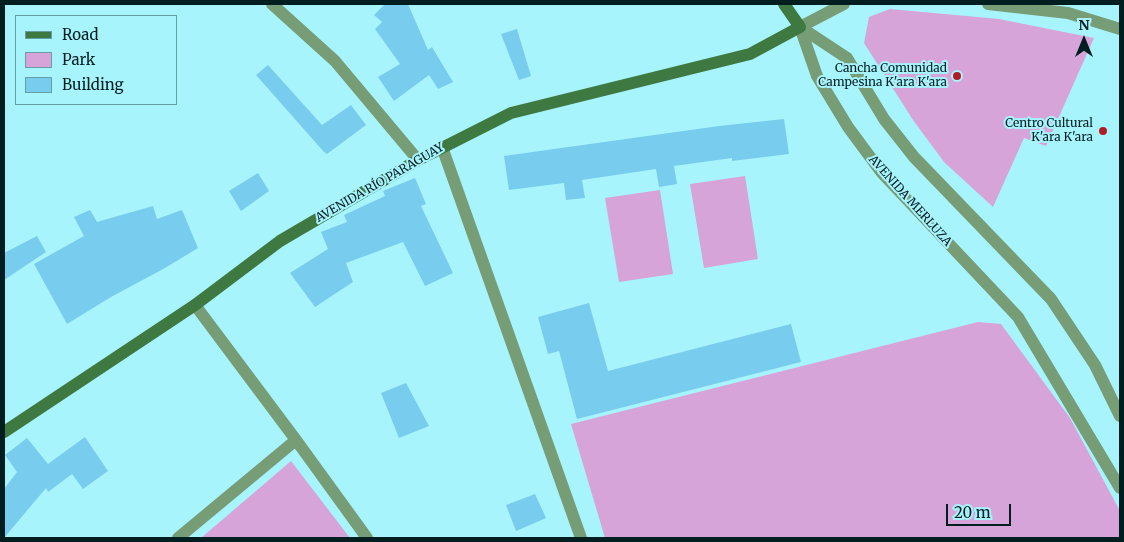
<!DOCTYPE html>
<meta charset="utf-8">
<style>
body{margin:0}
#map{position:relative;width:1124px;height:542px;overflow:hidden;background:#a8f4fd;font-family:Merriweather,serif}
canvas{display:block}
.frame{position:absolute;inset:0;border:5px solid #001d20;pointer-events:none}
.legend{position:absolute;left:15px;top:15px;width:162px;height:90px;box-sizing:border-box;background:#a8f4fd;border:1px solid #659ea5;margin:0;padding:6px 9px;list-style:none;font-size:15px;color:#001d20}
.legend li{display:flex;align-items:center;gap:10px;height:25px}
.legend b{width:25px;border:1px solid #659ea5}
.north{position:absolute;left:1059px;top:15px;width:50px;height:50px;-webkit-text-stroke:4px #a8f4fd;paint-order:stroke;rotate:0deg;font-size:14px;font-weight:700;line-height:20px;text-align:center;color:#001d20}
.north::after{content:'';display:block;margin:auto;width:18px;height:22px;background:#001d20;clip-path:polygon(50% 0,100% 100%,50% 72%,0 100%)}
.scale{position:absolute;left:946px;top:504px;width:65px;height:22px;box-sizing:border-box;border:2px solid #001d20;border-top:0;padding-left:6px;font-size:15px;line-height:18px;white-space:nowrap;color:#001d20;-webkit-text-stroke:4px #a8f4fd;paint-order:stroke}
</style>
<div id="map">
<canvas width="1124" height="542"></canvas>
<div class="frame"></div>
<ul class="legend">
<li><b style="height:6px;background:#3e7942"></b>Road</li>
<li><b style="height:14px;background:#d6a4d8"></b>Park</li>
<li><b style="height:14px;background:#78cced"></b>Building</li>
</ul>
<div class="north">N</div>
<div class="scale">20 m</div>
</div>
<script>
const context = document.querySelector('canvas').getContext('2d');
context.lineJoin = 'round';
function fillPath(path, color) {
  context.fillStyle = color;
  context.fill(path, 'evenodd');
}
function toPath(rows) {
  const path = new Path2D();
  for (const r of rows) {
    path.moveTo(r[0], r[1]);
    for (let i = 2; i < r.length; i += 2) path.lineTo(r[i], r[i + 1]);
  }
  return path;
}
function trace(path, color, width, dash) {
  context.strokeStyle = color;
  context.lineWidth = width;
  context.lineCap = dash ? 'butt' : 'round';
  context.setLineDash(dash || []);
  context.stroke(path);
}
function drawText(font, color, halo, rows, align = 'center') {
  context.font = font + ' Merriweather,serif';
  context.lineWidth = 4;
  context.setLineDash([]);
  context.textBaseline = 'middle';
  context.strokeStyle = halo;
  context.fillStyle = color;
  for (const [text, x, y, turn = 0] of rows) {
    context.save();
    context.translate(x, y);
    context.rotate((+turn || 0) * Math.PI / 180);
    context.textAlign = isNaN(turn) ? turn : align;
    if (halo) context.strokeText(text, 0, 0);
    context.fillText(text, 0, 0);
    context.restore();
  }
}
const green = toPath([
 [890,9,999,19,1094,38,1046,146,1024,138,993,207,944,162,913,120,864,43,869,17],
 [745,176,758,259,704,268,690,184],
 [660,190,673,274,619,282,605,198],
 [978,322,1001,324,1070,418,1120,511,1120,538,605,538,571,424],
 [291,461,350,538,201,538]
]);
const building = toPath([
 [385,4,408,4,428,50,432,47,453,82,438,89,429,75,394,101,378,77,400,64,375,29,382,22,374,15],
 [517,29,531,76,519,80,501,34],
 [268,65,322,125,351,105,366,125,327,154,324,152,256,75],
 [784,119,789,154,732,161,732,158,674,166,677,184,659,187,656,169,582,180,585,198,566,200,564,183,509,190,504,156,719,126],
 [258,173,269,191,241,211,229,191],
 [415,178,426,204,421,206,453,273,425,286,403,242,346,263,353,282,315,307,290,273,328,249,321,232,347,222,344,215,385,196,383,191],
 [153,206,157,219,182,210,198,248,165,268,111,297,67,324,34,264,84,236,74,217,90,210,97,222],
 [37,236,46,252,4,280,4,253],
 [589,303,608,371,791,324,801,362,577,419,559,351,548,354,538,317],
 [406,383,429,426,399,438,381,393],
 [85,437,108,471,83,489,72,474,48,492,46,488,4,538,4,489,17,472,5,455,27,438,48,464],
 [535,494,546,518,516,531,506,505]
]);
const service = toPath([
 [272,4,335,61,418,160]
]);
const minor = toPath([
 [988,4,1068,13,1120,29],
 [800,27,844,4],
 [442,147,581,538],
 [195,305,296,440,367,538],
 [178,538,296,440]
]);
const tertiary = toPath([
 [800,27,817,76,848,127,882,173,1018,317,1120,488],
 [800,27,847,58,884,119,914,157,1051,299,1095,365,1120,416]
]);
const secondary = toPath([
 [4,432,195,305,280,241,418,160,511,113,750,54,800,27,784,4]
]);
const markers = [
 [957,76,5,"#af1d24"],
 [1103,131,5,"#af1d24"]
];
const poiNames = [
 ["Cancha Comunidad",947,69],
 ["Campesina K'ara K'ara",947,83],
 ["Centro Cultural",1093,124],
 ["K'ara K'ara",1093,138]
];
const streetNames = [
 ["AVENIDA RÍO PARAGUAY",380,183,-30],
 ["AVENIDA MERLUZA",910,201,48]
];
fillPath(green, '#d6a4d8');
fillPath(building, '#78cced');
trace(service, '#779d77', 12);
trace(minor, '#779d77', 12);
trace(tertiary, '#779d77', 12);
trace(secondary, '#3e7942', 12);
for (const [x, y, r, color] of markers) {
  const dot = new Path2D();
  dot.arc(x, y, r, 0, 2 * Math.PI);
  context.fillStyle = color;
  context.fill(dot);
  trace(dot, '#a8f4fd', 2);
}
drawText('12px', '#001d20', '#a8f4fd', poiNames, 'right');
drawText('12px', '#001d20', '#a8f4fd', streetNames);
</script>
